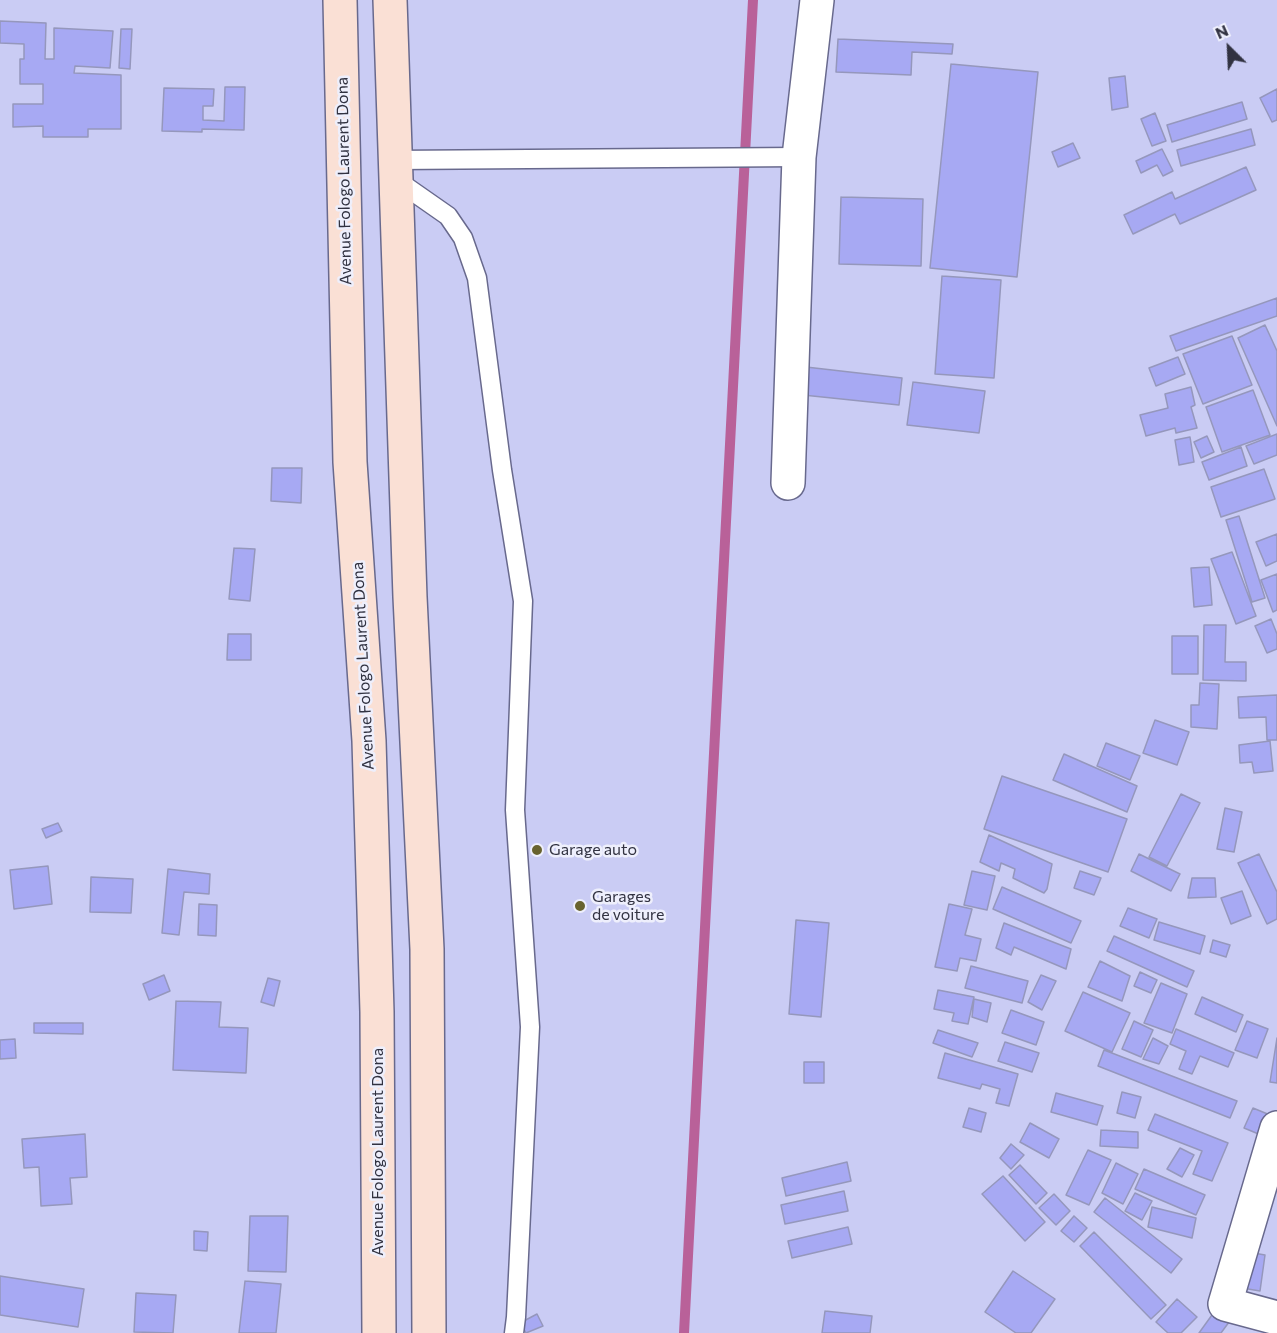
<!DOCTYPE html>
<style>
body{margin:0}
#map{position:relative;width:1277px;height:1333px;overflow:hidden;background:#caccf4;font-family:Commissioner,sans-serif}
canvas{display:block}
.north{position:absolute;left:1199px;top:18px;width:60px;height:60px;-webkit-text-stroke:4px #eeeffc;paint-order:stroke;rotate:336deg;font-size:16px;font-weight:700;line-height:24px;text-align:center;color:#313241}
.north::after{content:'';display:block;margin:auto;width:21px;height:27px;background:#313241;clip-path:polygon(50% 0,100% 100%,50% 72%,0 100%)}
</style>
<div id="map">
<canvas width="1277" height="1333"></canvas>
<div class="north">N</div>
</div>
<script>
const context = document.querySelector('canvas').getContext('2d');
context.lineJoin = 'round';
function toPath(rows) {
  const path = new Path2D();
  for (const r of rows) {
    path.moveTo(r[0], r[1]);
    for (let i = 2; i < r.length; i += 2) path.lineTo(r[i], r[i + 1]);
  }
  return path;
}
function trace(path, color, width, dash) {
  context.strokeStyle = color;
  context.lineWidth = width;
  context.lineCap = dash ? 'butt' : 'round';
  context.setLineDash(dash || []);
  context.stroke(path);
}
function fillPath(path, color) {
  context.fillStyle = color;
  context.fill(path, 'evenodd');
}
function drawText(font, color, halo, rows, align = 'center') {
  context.font = font + ' Commissioner,sans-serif';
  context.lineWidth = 5;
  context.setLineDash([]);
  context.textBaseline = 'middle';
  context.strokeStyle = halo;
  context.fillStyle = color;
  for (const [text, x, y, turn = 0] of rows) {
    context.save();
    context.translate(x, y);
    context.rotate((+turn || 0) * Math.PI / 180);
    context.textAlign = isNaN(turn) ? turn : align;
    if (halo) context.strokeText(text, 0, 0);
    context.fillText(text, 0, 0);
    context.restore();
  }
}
const stream = toPath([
 [684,1333,753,0]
]);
const building = toPath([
 [0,21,46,23,45,59,54,59,54,28,113,31,110,68,75,66,74,73,121,75,121,129,88,129,88,137,43,137,43,126,13,127,13,104,43,104,43,84,20,84,20,59,24,59,24,44,0,43,0,21],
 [121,29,132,29,130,69,119,68,121,29],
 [838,39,953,44,952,54,912,52,911,75,836,72,838,39],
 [951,64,1038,72,1017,277,930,268,951,64],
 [1125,76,1128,107,1112,110,1109,78,1125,76],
 [225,87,245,87,244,130,202,129,202,132,162,131,164,88,214,89,213,106,203,106,203,120,224,121,225,87],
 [1277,89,1277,120,1272,122,1260,98,1277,89],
 [1242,102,1247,119,1172,142,1167,125,1242,102],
 [1155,113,1166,141,1152,146,1141,119,1155,113],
 [1251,129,1255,145,1181,166,1177,150,1251,129],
 [1073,143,1080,158,1058,167,1052,152,1073,143],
 [1162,149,1173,171,1163,176,1157,165,1141,173,1136,161,1162,149],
 [1246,167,1256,190,1180,224,1175,214,1133,234,1124,215,1172,192,1175,199,1246,167],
 [841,197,923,199,921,266,839,264,841,197],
 [942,276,1001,280,994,378,935,374,942,276],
 [1277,298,1277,316,1176,351,1170,336,1277,298],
 [1265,325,1277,351,1277,426,1238,338,1265,325],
 [1232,336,1252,385,1203,404,1183,354,1232,336],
 [1178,357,1185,374,1156,386,1149,368,1178,357],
 [806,367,902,378,899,405,803,395,806,367],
 [913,382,985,391,979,433,907,425,913,382],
 [1191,387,1195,405,1191,407,1197,428,1176,433,1175,428,1146,436,1140,415,1168,408,1165,394,1191,387],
 [1253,390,1270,435,1222,452,1206,407,1253,390],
 [1277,434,1277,455,1254,464,1246,446,1277,434],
 [1207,436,1214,452,1201,458,1194,442,1207,436],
 [1190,437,1194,462,1179,465,1175,440,1190,437],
 [1241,447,1247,466,1209,480,1202,462,1241,447],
 [272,468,302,468,301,503,271,501,272,468],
 [1264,469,1275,499,1221,517,1211,487,1264,469],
 [1239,516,1265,598,1252,602,1226,520,1239,516],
 [1277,534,1277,561,1266,566,1256,542,1277,534],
 [234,548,255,549,250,601,229,599,234,548],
 [1232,552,1256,616,1236,624,1211,559,1232,552],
 [1209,567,1212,605,1194,607,1191,568,1209,567],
 [1277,574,1277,610,1273,612,1261,580,1277,574],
 [1271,619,1277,634,1277,649,1267,653,1255,626,1271,619],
 [1204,625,1226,625,1225,662,1246,662,1246,681,1203,680,1204,625],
 [228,634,251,634,251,660,227,660,228,634],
 [1172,636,1198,636,1198,674,1172,674,1172,636],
 [1200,683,1219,684,1217,729,1191,727,1191,705,1199,705,1200,683],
 [1277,695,1277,740,1267,740,1266,717,1239,718,1238,697,1277,695],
 [1155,720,1189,732,1177,765,1143,753,1155,720],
 [1270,741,1273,771,1254,773,1252,762,1240,763,1239,745,1270,741],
 [1106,743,1140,756,1130,780,1097,766,1106,743],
 [1064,754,1137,786,1127,812,1053,780,1064,754],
 [1002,776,1127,819,1108,872,984,829,1002,776],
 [1181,794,1200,803,1167,866,1149,857,1181,794],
 [1225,808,1242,812,1234,852,1217,849,1225,808],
 [58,823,62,831,46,838,42,829,58,823],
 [989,835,1052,864,1047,889,1044,893,1013,878,1015,869,1001,863,999,871,980,862,989,835],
 [1139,854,1180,874,1171,891,1131,871,1139,854],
 [1259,854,1277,892,1277,919,1267,924,1238,863,1259,854],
 [48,866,52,904,14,909,10,870,48,866],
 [168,869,210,874,209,894,184,892,179,935,162,933,168,869],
 [972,871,995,876,987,910,964,905,972,871],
 [1080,871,1101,878,1094,895,1074,888,1080,871],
 [91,877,133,879,131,913,90,912,91,877],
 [1192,878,1215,878,1216,897,1188,898,1192,878],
 [1002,887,1081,921,1071,943,993,909,1002,887],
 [1242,891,1251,916,1231,924,1221,898,1242,891],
 [199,904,217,905,216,936,198,935,199,904],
 [949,904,972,909,965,935,981,939,976,961,960,958,957,971,935,967,949,904],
 [1128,908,1157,919,1149,938,1120,926,1128,908],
 [796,920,829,923,821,1017,789,1014,796,920],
 [1159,922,1205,936,1200,954,1154,940,1159,922],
 [1004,923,1071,949,1066,969,1014,947,1011,955,996,948,1004,923],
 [1114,936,1194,971,1187,987,1107,951,1114,936],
 [1213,940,1230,945,1226,957,1210,952,1213,940],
 [1100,961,1130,976,1122,1001,1088,987,1100,961],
 [971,966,1028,981,1022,1003,965,988,971,966],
 [1140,972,1157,980,1151,993,1134,986,1140,972],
 [164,975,170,991,149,1000,143,984,164,975],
 [1041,975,1056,981,1042,1010,1028,1002,1041,975],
 [268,978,280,981,274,1006,261,1002,268,978],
 [1161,983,1187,994,1172,1033,1144,1023,1161,983],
 [938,990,974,997,968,1024,952,1021,954,1013,934,1009,938,990],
 [1083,992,1130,1013,1112,1052,1065,1031,1083,992],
 [1202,997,1243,1015,1236,1032,1195,1014,1202,997],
 [974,999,991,1003,987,1022,972,1017,974,999],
 [176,1001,221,1002,219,1027,248,1028,246,1073,173,1070,176,1001],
 [1011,1010,1044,1022,1036,1045,1002,1033,1011,1010],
 [1134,1021,1153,1030,1141,1057,1122,1049,1134,1021],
 [1247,1021,1268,1029,1257,1058,1235,1050,1247,1021],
 [34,1023,83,1023,83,1034,34,1033,34,1023],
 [1176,1029,1234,1053,1228,1067,1200,1056,1192,1074,1179,1069,1186,1051,1170,1044,1176,1029],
 [938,1030,978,1043,972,1057,933,1043,938,1030],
 [1153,1038,1168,1046,1159,1064,1143,1059,1153,1038],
 [1277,1038,1277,1083,1270,1082,1277,1038],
 [15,1039,16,1058,0,1059,0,1040,15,1039],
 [1005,1042,1039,1053,1032,1072,998,1061,1005,1042],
 [1104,1050,1237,1101,1230,1118,1098,1066,1104,1050],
 [945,1053,1018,1074,1009,1106,996,1103,1000,1089,982,1084,980,1089,938,1078,945,1053],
 [804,1062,824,1062,824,1083,804,1083,804,1062],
 [1122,1092,1141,1097,1135,1118,1117,1113,1122,1092],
 [1056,1093,1103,1106,1097,1125,1051,1112,1056,1093],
 [969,1108,986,1113,981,1132,963,1127,969,1108],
 [1253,1108,1270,1115,1261,1135,1244,1128,1253,1108],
 [1155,1114,1228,1143,1212,1181,1193,1174,1202,1151,1148,1130,1155,1114],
 [1030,1123,1059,1139,1049,1158,1020,1142,1030,1123],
 [1101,1130,1138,1132,1138,1148,1100,1146,1101,1130],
 [85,1134,87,1177,70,1178,72,1204,41,1206,39,1167,24,1168,22,1139,85,1134],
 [1011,1144,1024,1155,1011,1169,1000,1158,1011,1144],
 [1180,1148,1194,1155,1182,1177,1167,1169,1180,1148],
 [1088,1150,1111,1160,1089,1205,1066,1195,1088,1150],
 [847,1162,851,1181,786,1196,782,1178,847,1162],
 [1116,1163,1138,1174,1123,1204,1102,1193,1116,1163],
 [1020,1165,1047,1193,1036,1204,1009,1175,1020,1165],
 [1144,1169,1205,1195,1196,1215,1135,1189,1144,1169],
 [1003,1176,1045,1222,1025,1241,982,1194,1003,1176],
 [844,1191,848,1211,785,1224,781,1205,844,1191],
 [1135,1193,1152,1201,1142,1220,1125,1211,1135,1193],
 [1054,1194,1070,1211,1056,1225,1039,1208,1054,1194],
 [1105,1198,1182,1259,1171,1273,1094,1212,1105,1198],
 [1152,1207,1196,1218,1192,1238,1148,1227,1152,1207],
 [250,1216,288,1216,286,1272,248,1271,250,1216],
 [1074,1216,1087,1228,1074,1242,1061,1231,1074,1216],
 [848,1227,852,1244,792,1258,788,1241,848,1227],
 [194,1231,208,1232,207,1251,194,1250,194,1231],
 [1094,1232,1166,1305,1151,1319,1080,1246,1094,1232],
 [1248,1252,1265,1255,1260,1291,1242,1288,1248,1252],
 [1013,1271,1055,1299,1031,1333,1016,1333,985,1312,1013,1271],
 [0,1276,84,1289,78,1327,0,1315,0,1276],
 [245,1281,281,1284,276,1333,239,1333,245,1281],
 [136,1293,176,1295,173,1333,134,1332,136,1293],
 [1177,1299,1197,1317,1181,1333,1168,1333,1156,1322,1177,1299],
 [1217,1308,1232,1318,1221,1333,1199,1333,1217,1308],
 [825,1311,872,1316,870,1333,822,1333,825,1311],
 [537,1314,543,1326,526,1333,520,1323,537,1314]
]);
const lane = toPath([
 [394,160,799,157],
 [395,179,448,216,463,238,477,278,502,470,523,601,515,810,530,1027,516,1317,514,1333]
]);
const street = toPath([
 [788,483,799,157,817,0],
 [1277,1128,1225,1304,1277,1318]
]);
const secondary = toPath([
 [340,0,350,462,369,741,377,1012,379,1333],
 [390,0,410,597,427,949,429,1333]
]);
const markers = [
 [537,850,6,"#68622e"],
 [580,906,6,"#68622e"]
];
const streetNames = [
 ["Avenue Fologo Laurent Dona",344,181,-91],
 ["Avenue Fologo Laurent Dona",363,666,-93],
 ["Avenue Fologo Laurent Dona",378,1152,-90]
];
const poiNames = [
 ["Garage auto",549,850],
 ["Garages",592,897],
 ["de voiture",592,915]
];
trace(stream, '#b96199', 10);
fillPath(building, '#a7a9f3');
trace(building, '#9597bc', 1.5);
trace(lane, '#68698d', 21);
trace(street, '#68698d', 36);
trace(secondary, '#68698d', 36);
trace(lane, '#fff', 18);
trace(street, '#fff', 33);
trace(secondary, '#fae0d5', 33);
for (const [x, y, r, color] of markers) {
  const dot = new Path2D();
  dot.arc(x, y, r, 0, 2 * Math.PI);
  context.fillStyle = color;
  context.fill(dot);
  trace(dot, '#eeeffc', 2);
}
drawText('16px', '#313241', '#eeeffc', streetNames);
drawText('16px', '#313241', '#eeeffc', poiNames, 'left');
</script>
